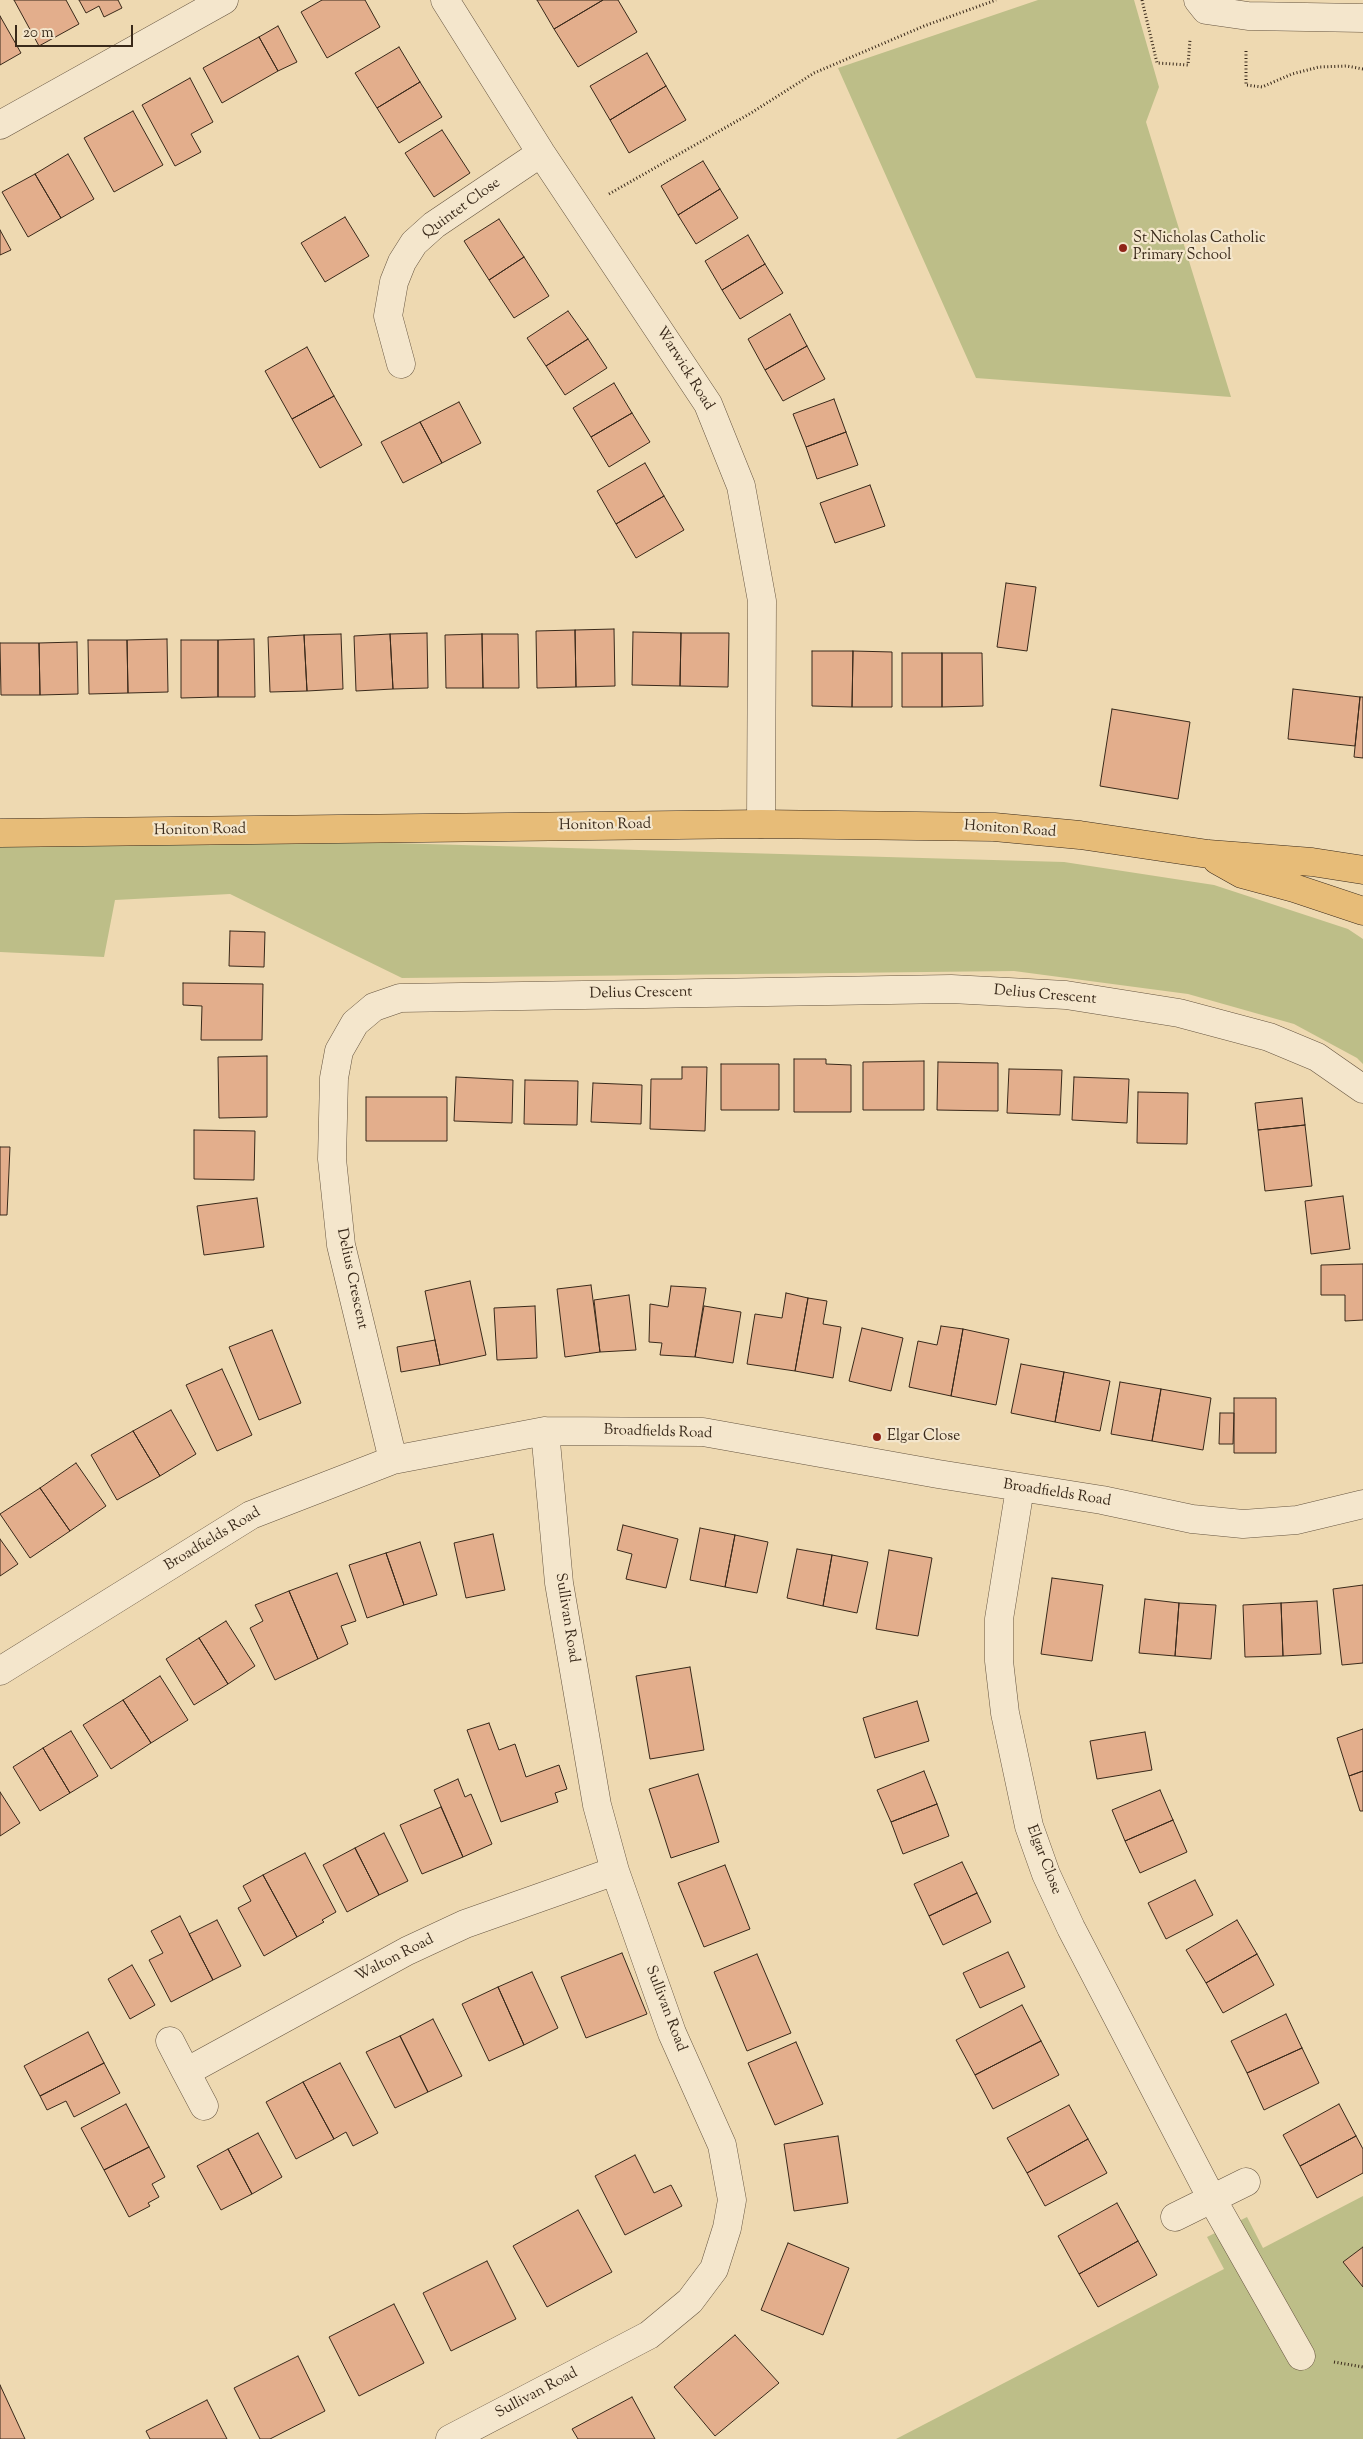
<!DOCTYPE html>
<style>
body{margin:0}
#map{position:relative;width:1363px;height:2439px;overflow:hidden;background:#eed9b1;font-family:"Sorts Mill Goudy",serif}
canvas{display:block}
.scale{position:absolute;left:15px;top:25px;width:118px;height:22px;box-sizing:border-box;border:2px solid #39291a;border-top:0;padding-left:6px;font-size:15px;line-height:18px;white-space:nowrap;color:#39291a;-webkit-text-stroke:4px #f4e6cc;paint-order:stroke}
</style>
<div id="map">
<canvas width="1363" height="2439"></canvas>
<div class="scale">20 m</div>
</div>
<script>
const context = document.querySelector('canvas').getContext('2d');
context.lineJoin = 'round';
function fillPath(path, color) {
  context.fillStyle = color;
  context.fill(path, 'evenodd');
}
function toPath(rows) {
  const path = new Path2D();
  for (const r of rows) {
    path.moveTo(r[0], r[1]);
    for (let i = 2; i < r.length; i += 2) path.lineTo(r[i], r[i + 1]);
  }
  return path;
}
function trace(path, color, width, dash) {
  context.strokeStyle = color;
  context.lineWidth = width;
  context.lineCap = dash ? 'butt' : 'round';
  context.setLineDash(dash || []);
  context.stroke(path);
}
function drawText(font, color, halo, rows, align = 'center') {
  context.font = font + ' "Sorts Mill Goudy",serif';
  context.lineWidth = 4.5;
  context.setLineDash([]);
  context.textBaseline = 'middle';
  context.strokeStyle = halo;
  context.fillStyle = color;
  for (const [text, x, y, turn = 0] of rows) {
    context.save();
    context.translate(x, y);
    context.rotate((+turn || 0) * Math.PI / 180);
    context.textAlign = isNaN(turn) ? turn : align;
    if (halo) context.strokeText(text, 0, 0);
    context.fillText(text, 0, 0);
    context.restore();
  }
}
const green = toPath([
 [1038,0,1134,0,1159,87,1146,122,1231,397,976,378,838,68],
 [355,842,1064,862,1214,885,1348,929,1363,939,1363,1064,1357,1058,1294,1024,1188,994,1014,971,402,978,230,894,115,900,104,957,0,952,0,846],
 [1363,2196,1363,2439,896,2439,1224,2269,1207,2237,1247,2217,1263,2248]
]);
const building = toPath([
 [14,0,66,0,79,24,39,46,14,0],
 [79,0,118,0,122,8,104,17,99,6,86,13,79,0],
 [322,0,365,0,380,27,327,58,301,12,322,0],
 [537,0,603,0,554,29,537,0],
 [603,0,618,0,637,32,578,67,554,29,603,0],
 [0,16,21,53,0,65,0,16],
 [278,26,297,62,278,71,259,37,278,26],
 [259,37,278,71,222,103,203,68,259,37],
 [399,47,420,82,377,108,355,73,399,47],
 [647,53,666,86,610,120,590,86,647,53],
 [190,78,213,122,191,134,201,152,175,166,142,105,190,78],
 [420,82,442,117,399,143,377,108,420,82],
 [666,86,686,120,629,153,610,120,666,86],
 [133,111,163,165,114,192,84,138,133,111],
 [442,130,470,173,434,197,405,153,442,130],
 [68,154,94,199,61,218,35,174,68,154],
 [703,161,720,189,678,215,661,186,703,161],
 [35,174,61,218,28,237,2,192,35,174],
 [720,189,738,218,696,244,678,215,720,189],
 [345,217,369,256,325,282,301,243,345,217],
 [499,219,524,257,489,280,464,241,499,219],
 [0,230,11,250,0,255,0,230],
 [748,235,765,264,722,290,705,261,748,235],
 [524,257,549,296,514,318,489,280,524,257],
 [765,264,783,293,740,319,722,290,765,264],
 [568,311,588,339,546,366,527,338,568,311],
 [790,314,807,346,765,370,748,339,790,314],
 [588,339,607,368,565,395,546,366,588,339],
 [807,346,825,379,783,401,765,370,807,346],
 [307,347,334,396,292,419,265,371,307,347],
 [614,383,632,413,591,437,573,408,614,383],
 [334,396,362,445,320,468,292,419,334,396],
 [834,399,846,432,806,447,793,414,834,399],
 [459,402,481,443,442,463,420,422,459,402],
 [632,413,650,442,609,467,591,437,632,413],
 [420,422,442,463,403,483,381,442,420,422],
 [846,432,858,465,817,479,806,447,846,432],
 [645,463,664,496,616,524,597,491,645,463],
 [870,485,885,526,835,543,820,503,870,485],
 [664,496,684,530,636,558,616,524,664,496],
 [1006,583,1036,587,1027,651,997,647,1006,583],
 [614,629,615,686,576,687,575,630,614,629],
 [575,630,576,687,537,688,536,631,575,630],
 [633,632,681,633,680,686,632,685,633,632],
 [427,633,428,688,393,689,390,634,427,633],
 [681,633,729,633,728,687,680,686,681,633],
 [341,634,343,689,307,691,304,635,341,634],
 [390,634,393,689,356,691,354,636,390,634],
 [482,634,518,634,519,688,483,688,482,634],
 [482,634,483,688,446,688,445,635,482,634],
 [304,635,307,691,270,692,268,637,304,635],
 [167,639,168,692,128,693,127,640,167,639],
 [254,639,255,697,218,697,218,640,254,639],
 [88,640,127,640,128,693,89,694,88,640],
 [181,640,218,640,218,697,181,698,181,640],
 [77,642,78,694,40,695,39,643,77,642],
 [0,643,39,643,40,695,1,695,0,643],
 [812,651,853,651,852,707,812,706,812,651],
 [853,651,892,652,892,707,852,707,853,651],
 [902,653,942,653,942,707,902,707,902,653],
 [942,653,982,653,983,706,942,707,942,653],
 [1293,689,1360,697,1355,746,1288,739,1293,689],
 [1360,697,1363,697,1363,758,1354,757,1360,697],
 [1112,709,1190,722,1178,799,1100,786,1112,709],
 [230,931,265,932,264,967,229,966,230,931],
 [183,983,263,984,262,1040,201,1040,202,1006,183,1005,183,983],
 [267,1056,267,1117,219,1118,218,1057,267,1056],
 [794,1059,826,1059,826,1064,851,1065,851,1112,794,1112,794,1059],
 [924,1061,924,1110,863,1110,863,1062,924,1061],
 [938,1062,998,1063,998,1111,937,1110,938,1062],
 [721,1064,779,1064,779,1110,721,1110,721,1064],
 [682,1067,707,1067,705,1131,650,1129,651,1079,682,1079,682,1067],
 [1009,1069,1062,1070,1060,1115,1007,1113,1009,1069],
 [456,1077,513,1080,512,1123,454,1121,456,1077],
 [1074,1077,1129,1079,1127,1123,1072,1120,1074,1077],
 [525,1080,578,1081,577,1125,524,1124,525,1080],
 [593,1083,642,1085,641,1124,591,1122,593,1083],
 [1138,1092,1188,1093,1187,1144,1137,1143,1138,1092],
 [366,1097,447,1097,447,1141,366,1141,366,1097],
 [1302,1098,1305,1125,1258,1130,1255,1103,1302,1098],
 [1305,1125,1312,1186,1265,1191,1258,1130,1305,1125],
 [194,1130,255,1131,254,1180,194,1179,194,1130],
 [0,1147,10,1147,7,1215,0,1215,0,1147],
 [1343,1196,1350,1249,1311,1254,1305,1201,1343,1196],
 [257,1198,264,1247,204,1255,197,1206,257,1198],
 [1363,1264,1363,1320,1345,1321,1345,1295,1321,1295,1321,1265,1363,1264],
 [470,1281,486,1355,440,1365,425,1291,470,1281],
 [591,1285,600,1352,565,1357,557,1289,591,1285],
 [671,1286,706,1288,695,1357,660,1355,662,1343,649,1342,650,1304,668,1307,671,1286],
 [786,1293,808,1298,795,1371,747,1364,755,1314,782,1318,786,1293],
 [629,1295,636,1350,600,1352,594,1300,629,1295],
 [808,1298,827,1301,823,1324,841,1327,833,1378,795,1371,808,1298],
 [535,1306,537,1358,497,1360,494,1308,535,1306],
 [704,1306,741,1312,733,1363,695,1357,704,1306],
 [941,1326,963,1329,951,1396,909,1387,918,1341,937,1345,941,1326],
 [862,1328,903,1338,891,1391,849,1381,862,1328],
 [963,1329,1009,1339,996,1405,951,1396,963,1329],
 [272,1330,301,1403,259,1420,229,1347,272,1330],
 [435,1340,440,1365,401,1372,397,1347,435,1340],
 [1021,1364,1064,1372,1055,1422,1011,1413,1021,1364],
 [222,1369,252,1435,217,1451,186,1385,222,1369],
 [1064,1372,1110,1381,1100,1431,1055,1422,1064,1372],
 [1120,1382,1161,1389,1152,1441,1111,1434,1120,1382],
 [1161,1389,1211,1398,1203,1450,1152,1441,1161,1389],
 [1234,1398,1276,1398,1276,1453,1234,1453,1234,1398],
 [171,1410,196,1454,160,1476,133,1431,171,1410],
 [1220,1413,1234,1413,1233,1444,1219,1444,1220,1413],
 [133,1431,160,1476,117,1500,91,1455,133,1431],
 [76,1463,106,1506,70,1531,40,1488,76,1463],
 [40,1488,70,1531,30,1558,0,1514,40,1488],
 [623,1525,678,1539,666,1588,626,1579,632,1554,617,1550,623,1525],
 [700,1528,735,1535,725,1587,690,1580,700,1528],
 [493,1534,505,1590,466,1598,454,1543,493,1534],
 [735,1535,768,1542,757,1593,725,1587,735,1535],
 [0,1539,18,1564,0,1576,0,1539],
 [420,1542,437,1595,404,1605,386,1553,420,1542],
 [797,1549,832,1555,823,1606,787,1598,797,1549],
 [889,1550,932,1558,918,1636,876,1629,889,1550],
 [386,1553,404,1605,367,1618,349,1565,386,1553],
 [832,1555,868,1562,857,1613,823,1606,832,1555],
 [337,1573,356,1621,341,1626,348,1644,318,1659,289,1591,337,1573],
 [1052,1578,1103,1585,1092,1661,1041,1654,1052,1578],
 [1363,1585,1363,1663,1342,1665,1333,1589,1363,1585],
 [289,1591,318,1659,275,1680,250,1628,263,1621,255,1605,289,1591],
 [1145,1599,1179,1603,1175,1656,1139,1653,1145,1599],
 [1317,1601,1321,1654,1283,1656,1281,1603,1317,1601],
 [1179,1603,1216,1605,1211,1659,1175,1656,1179,1603],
 [1281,1603,1283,1656,1245,1657,1243,1605,1281,1603],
 [226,1621,255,1666,228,1684,199,1638,226,1621],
 [199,1638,228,1684,194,1705,166,1659,199,1638],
 [690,1667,704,1750,650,1759,636,1676,690,1667],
 [160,1676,188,1720,151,1743,123,1700,160,1676],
 [123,1700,151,1743,111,1769,83,1725,123,1700],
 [917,1701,929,1741,875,1758,863,1718,917,1701],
 [489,1723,499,1750,515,1744,526,1777,559,1765,567,1789,555,1793,558,1802,501,1822,467,1730,489,1723],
 [1363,1729,1363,1771,1349,1776,1337,1738,1363,1729],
 [71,1731,98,1776,70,1793,43,1748,71,1731],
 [1145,1732,1152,1770,1097,1779,1090,1741,1145,1732],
 [43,1748,70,1793,40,1811,13,1767,43,1748],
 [924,1771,937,1804,891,1822,877,1790,924,1771],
 [1363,1771,1363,1811,1360,1811,1349,1776,1363,1771],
 [698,1774,719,1842,671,1858,649,1789,698,1774],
 [458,1779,465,1797,471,1794,492,1844,463,1857,434,1790,458,1779],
 [1160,1790,1173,1820,1125,1841,1112,1810,1160,1790],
 [0,1792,20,1823,0,1836,0,1792],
 [937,1804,949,1836,903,1854,891,1822,937,1804],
 [441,1807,463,1857,422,1874,400,1825,441,1807],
 [1173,1820,1187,1852,1140,1873,1125,1841,1173,1820],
 [384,1833,408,1881,379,1895,355,1848,384,1833],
 [355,1848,379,1895,347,1912,323,1865,355,1848],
 [305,1853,336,1912,322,1920,324,1922,297,1937,263,1875,305,1853],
 [962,1862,977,1893,929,1916,914,1884,962,1862],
 [725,1865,750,1929,704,1947,678,1883,725,1865],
 [263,1875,297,1937,264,1956,238,1908,251,1901,243,1886,263,1875],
 [1195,1880,1213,1915,1166,1939,1148,1903,1195,1880],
 [977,1893,991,1922,943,1945,929,1916,977,1893],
 [180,1916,213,1980,171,2002,149,1960,163,1953,151,1931,180,1916],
 [217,1920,241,1966,213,1980,189,1934,217,1920],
 [1237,1920,1257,1954,1206,1983,1186,1950,1237,1920],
 [1008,1952,1025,1987,980,2008,963,1973,1008,1952],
 [622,1953,647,2014,586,2038,561,1977,622,1953],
 [757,1954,791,2033,747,2051,714,1972,757,1954],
 [1257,1954,1274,1985,1223,2013,1206,1983,1257,1954],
 [132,1965,155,2005,130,2019,108,1979,132,1965],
 [532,1972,558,2028,524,2045,498,1987,532,1972],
 [498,1987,524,2045,489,2061,462,2004,498,1987],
 [1022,2005,1041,2041,975,2075,956,2040,1022,2005],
 [1286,2014,1302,2048,1247,2073,1231,2041,1286,2014],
 [433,2019,462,2076,428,2092,400,2036,433,2019],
 [88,2032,104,2063,40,2096,24,2066,88,2032],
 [400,2036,428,2092,395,2108,366,2052,400,2036],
 [1041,2041,1059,2075,993,2109,975,2075,1041,2041],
 [796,2042,823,2104,775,2125,748,2063,796,2042],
 [1302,2048,1319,2083,1264,2110,1247,2073,1302,2048],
 [104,2063,120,2093,74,2117,66,2101,47,2110,40,2096,104,2063],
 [340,2063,378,2133,353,2146,346,2132,334,2139,303,2082,340,2063],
 [303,2082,334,2139,296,2159,266,2102,303,2082],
 [126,2104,149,2147,104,2170,81,2128,126,2104],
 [1339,2104,1356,2136,1300,2166,1283,2135,1339,2104],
 [1069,2105,1088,2139,1027,2173,1007,2138,1069,2105],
 [258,2133,282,2177,252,2194,228,2149,258,2133],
 [838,2136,848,2203,794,2211,784,2144,838,2136],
 [1356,2136,1363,2149,1363,2173,1317,2198,1300,2166,1356,2136],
 [1088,2139,1107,2173,1045,2206,1027,2173,1088,2139],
 [149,2147,165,2177,152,2184,159,2197,148,2203,150,2206,129,2217,104,2170,149,2147],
 [228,2149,252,2194,221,2210,197,2166,228,2149],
 [635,2155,654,2193,671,2185,682,2206,625,2235,595,2176,635,2155],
 [1117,2203,1138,2241,1079,2274,1058,2236,1117,2203],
 [578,2210,612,2272,547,2307,513,2246,578,2210],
 [1138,2241,1157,2275,1098,2307,1079,2274,1138,2241],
 [788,2243,849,2268,823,2335,761,2310,788,2243],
 [1363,2247,1363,2287,1343,2262,1363,2247],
 [487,2261,516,2319,451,2351,423,2293,487,2261],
 [394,2304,424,2363,359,2396,329,2337,394,2304],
 [735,2335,779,2383,715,2436,674,2387,735,2335],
 [298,2356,325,2411,270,2439,260,2439,234,2388,298,2356],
 [0,2385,25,2439,0,2439,0,2385],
 [632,2397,655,2439,578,2439,572,2429,632,2397],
 [207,2400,227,2439,150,2439,146,2431,207,2400]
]);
const path = toPath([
 [1142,0,1157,63,1188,65,1190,40],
 [1246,51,1246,85,1262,87,1292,74,1319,67,1347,66,1363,69],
 [609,194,751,113,814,73,924,26,996,0],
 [1334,2362,1363,2367]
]);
const minor = toPath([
 [445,0,541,153,708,404,741,486,762,601,761,824],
 [1198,0,1206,10,1248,16,1363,18],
 [0,125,224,0],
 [401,364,388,316,394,282,402,262,414,243,434,225,541,153],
 [393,1460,341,1245,332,1159,334,1078,339,1051,355,1023,374,1007,400,998,951,989,1066,995,1179,1013,1269,1037,1317,1057,1363,1089],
 [1020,1488,999,1619,999,1661,1005,1713,1029,1826,1046,1874,1071,1928,1212,2199,1301,2356],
 [0,1671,251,1515,393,1460,545,1431,703,1432,938,1474,1102,1500,1192,1519,1243,1524,1297,1520,1363,1504],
 [170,2041,186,2072,407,1951,465,1924,615,1871],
 [186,2072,204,2106],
 [1175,2217,1246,2182],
 [450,2439,649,2335,690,2301,714,2269,727,2228,732,2200,722,2145,672,2033,615,1871,597,1805,559,1583,545,1431]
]);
const major = toPath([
 [0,833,761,824,994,827,1080,835,1208,854,1312,862,1363,870],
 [1217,860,1242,874,1294,888,1363,911]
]);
const markers = [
 [1123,248,5,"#8f2418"],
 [877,1437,5,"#8f2418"]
];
const streetNames = [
 ["Quintet Close",462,209,-36],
 ["Warwick Road",684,369,58],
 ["Honiton Road",605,826,-1],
 ["Honiton Road",1010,830,4],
 ["Honiton Road",200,831,-1],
 ["Delius Crescent",641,994,-1],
 ["Delius Crescent",1045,996,5],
 ["Delius Crescent",351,1279,78],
 ["Broadfields Road",658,1433,2],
 ["Broadfields Road",1057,1494,9],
 ["Broadfields Road",213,1540,-31],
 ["Sullivan Road",566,1618,81],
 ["Elgar Close",1043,1860,69],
 ["Walton Road",395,1959,-27],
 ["Sullivan Road",665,2009,69],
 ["Sullivan Road",537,2394,-28]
];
const poiNames = [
 ["St Nicholas Catholic",1133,239],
 ["Primary School",1133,256],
 ["Elgar Close",887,1437]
];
fillPath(green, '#bdbe88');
fillPath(building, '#e3ae8c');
trace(building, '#39291a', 1);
trace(minor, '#665540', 29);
trace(major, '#39291a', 29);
trace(path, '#39291a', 3, [1, 2.5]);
trace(minor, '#f4e6cc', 28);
trace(major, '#e7bc78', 28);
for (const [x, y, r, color] of markers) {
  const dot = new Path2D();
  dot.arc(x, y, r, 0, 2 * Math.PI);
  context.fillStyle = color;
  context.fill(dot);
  trace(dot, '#f4e6cc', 2);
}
drawText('15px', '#39291a', '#f4e6cc', streetNames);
drawText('15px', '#39291a', '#f4e6cc', poiNames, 'left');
</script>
